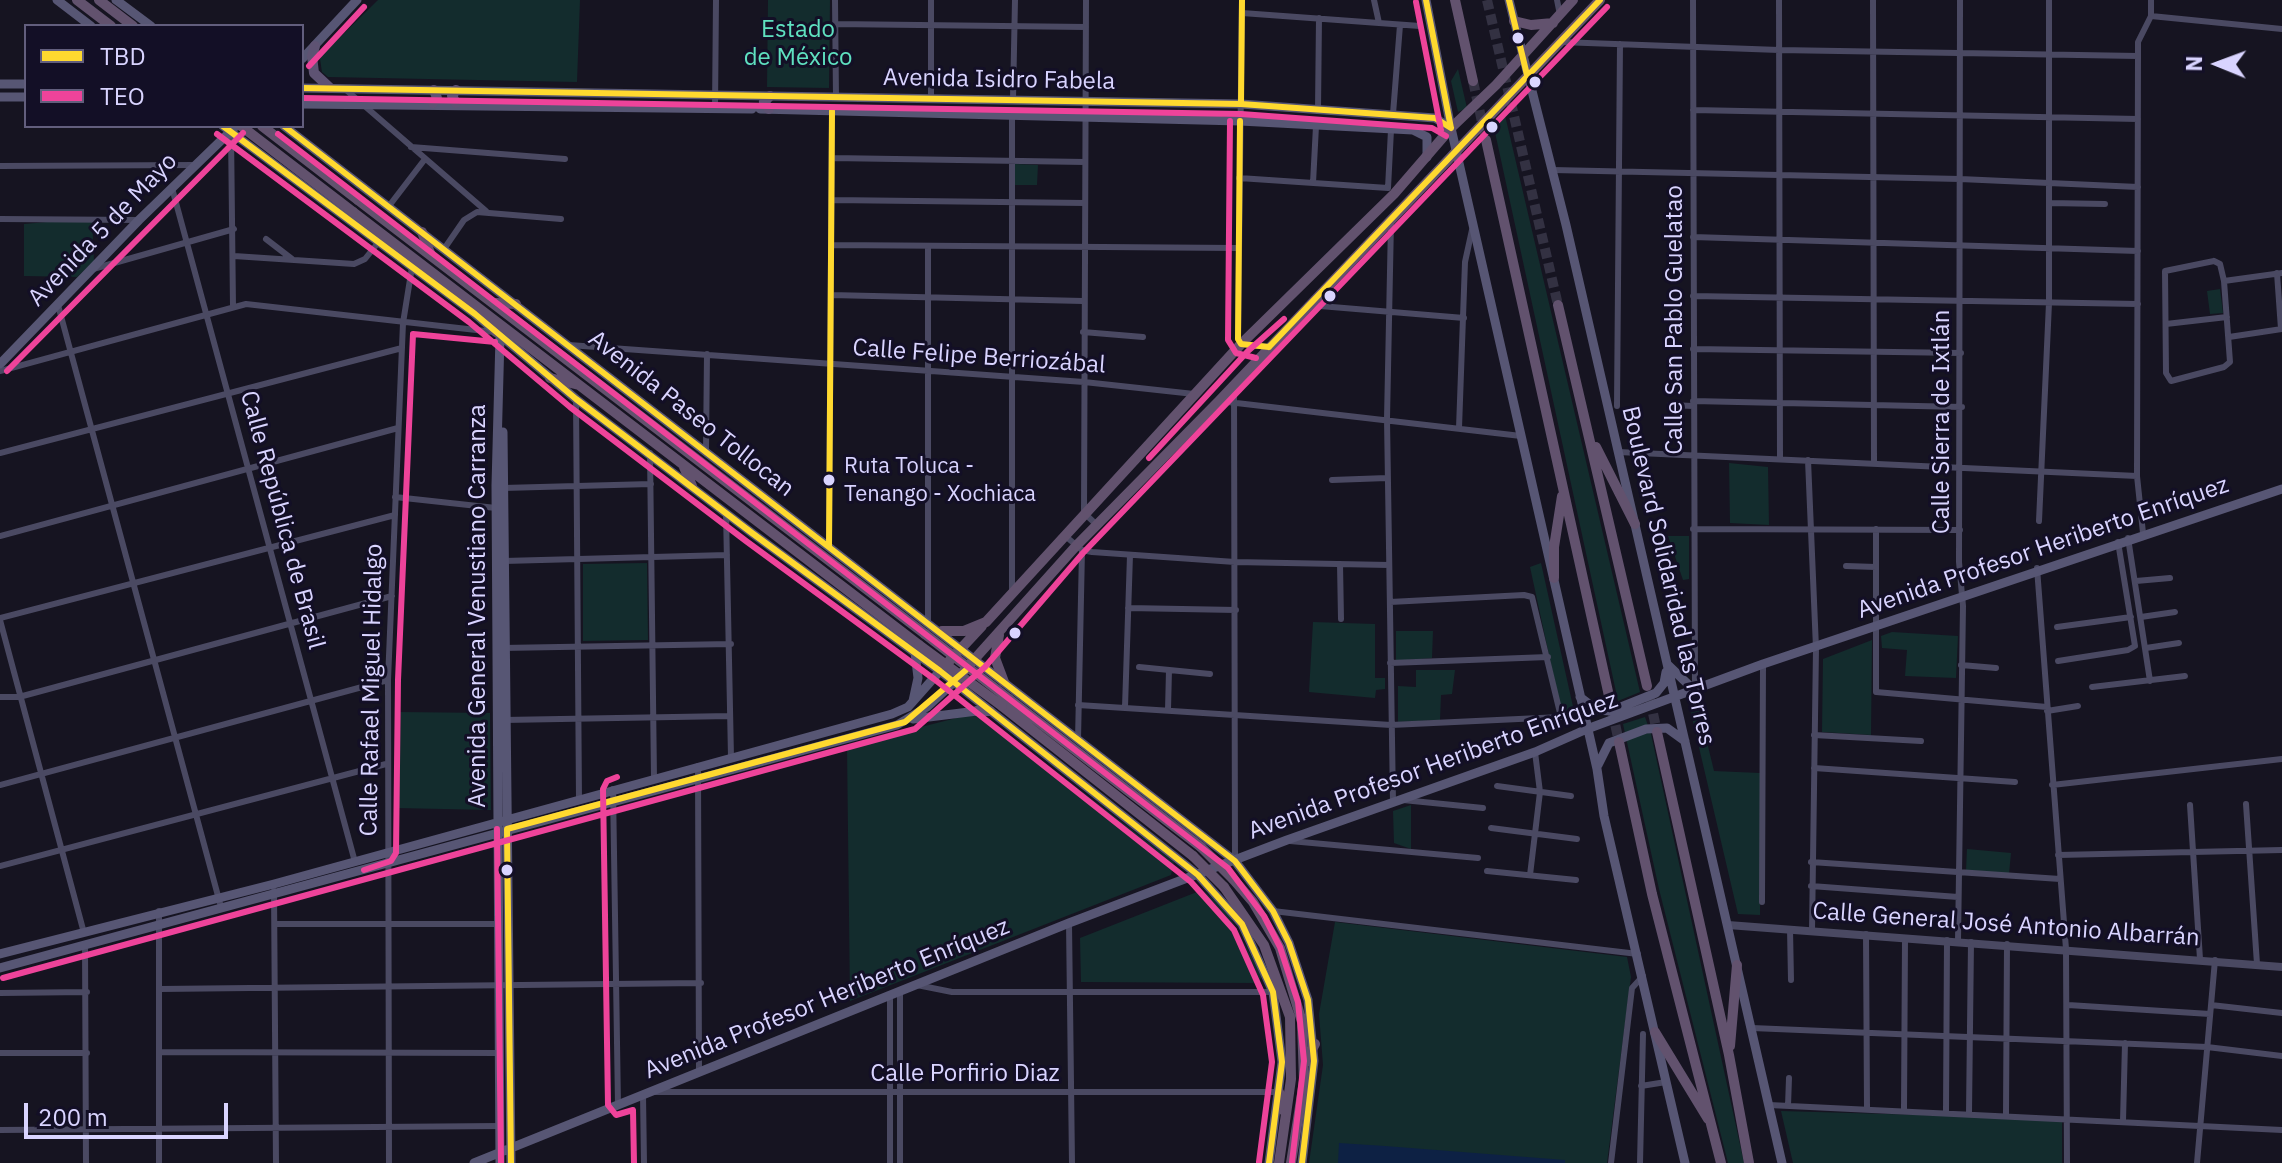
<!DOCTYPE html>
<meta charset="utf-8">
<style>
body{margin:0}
#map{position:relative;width:2282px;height:1163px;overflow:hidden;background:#161421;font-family:"IBM Plex Sans",sans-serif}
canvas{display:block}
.legend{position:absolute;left:24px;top:24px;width:280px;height:104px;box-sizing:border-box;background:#130f26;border:2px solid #625e7d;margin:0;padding:10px 14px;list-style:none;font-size:24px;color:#d9d4ff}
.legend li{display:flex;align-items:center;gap:16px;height:40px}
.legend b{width:40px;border:2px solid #625e7d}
.north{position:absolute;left:2178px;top:24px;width:80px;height:80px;-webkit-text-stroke:6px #130f26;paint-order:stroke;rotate:271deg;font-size:22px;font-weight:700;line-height:32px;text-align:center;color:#d9d4ff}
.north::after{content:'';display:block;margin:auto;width:28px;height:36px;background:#d9d4ff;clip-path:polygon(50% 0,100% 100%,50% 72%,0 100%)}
.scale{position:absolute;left:24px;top:1103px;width:204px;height:36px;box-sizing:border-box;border:4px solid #d9d4ff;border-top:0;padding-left:10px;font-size:24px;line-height:28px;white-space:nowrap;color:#d9d4ff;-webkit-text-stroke:6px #130f26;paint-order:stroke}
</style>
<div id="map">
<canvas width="2282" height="1163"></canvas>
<ul class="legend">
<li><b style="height:10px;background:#ffd92f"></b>TBD</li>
<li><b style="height:10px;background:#ee439a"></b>TEO</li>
</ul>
<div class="north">N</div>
<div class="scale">200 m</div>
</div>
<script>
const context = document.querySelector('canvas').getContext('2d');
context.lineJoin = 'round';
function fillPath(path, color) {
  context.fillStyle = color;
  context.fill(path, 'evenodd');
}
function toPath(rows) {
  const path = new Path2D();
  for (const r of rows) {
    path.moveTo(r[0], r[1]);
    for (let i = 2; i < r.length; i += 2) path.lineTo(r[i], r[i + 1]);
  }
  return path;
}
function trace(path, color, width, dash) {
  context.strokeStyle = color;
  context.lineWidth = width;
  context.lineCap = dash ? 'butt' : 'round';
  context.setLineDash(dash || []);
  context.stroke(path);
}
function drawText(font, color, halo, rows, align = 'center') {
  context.font = font + ' "IBM Plex Sans",sans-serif';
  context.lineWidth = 6;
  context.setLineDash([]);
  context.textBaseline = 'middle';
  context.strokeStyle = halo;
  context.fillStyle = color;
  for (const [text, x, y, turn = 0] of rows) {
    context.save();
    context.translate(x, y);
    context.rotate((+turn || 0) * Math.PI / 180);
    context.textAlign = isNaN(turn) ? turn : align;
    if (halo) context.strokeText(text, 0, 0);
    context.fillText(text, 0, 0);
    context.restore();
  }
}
const green = toPath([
 [378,0,580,0,577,82,328,77,322,72,320,59,323,54],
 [768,0,830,0,829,88,767,87],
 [1458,69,1467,108,1458,112,1451,81],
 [1504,111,1640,692,1618,701,1493,123],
 [1015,164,1038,165,1037,185,1015,185],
 [92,218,94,261,77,277,24,276,24,224],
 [2220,289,2223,313,2210,314,2207,291],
 [1729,463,1768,467,1769,525,1730,523],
 [1668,536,1689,536,1689,579,1683,580],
 [647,563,648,640,583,641,583,564],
 [1541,563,1574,711,1562,715,1530,567],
 [1313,622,1375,624,1375,678,1385,678,1385,689,1376,690,1375,698,1309,692],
 [1396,631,1433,631,1432,658,1396,661],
 [1892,632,1958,636,1956,678,1905,676,1907,650,1882,648,1881,636],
 [1872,640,1871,735,1822,732,1823,659],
 [1416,670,1455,670,1452,694,1441,695,1440,720,1398,722,1398,686,1416,687],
 [1698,705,1714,771,1760,773,1760,915,1738,914,1690,709],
 [399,712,490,713,491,810,396,808],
 [968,715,982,715,1174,862,1171,875,850,1001,847,746],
 [1645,717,1651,734,1744,1163,1728,1163,1659,889,1623,724],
 [1411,805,1411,849,1394,843,1393,811],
 [1967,849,2011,853,2009,874,1966,871],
 [1202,890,1225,908,1262,976,1258,983,1081,982,1080,938],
 [1335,922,1627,957,1631,977,1607,1163,1309,1163,1323,1065,1319,1014],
 [1781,1111,2062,1119,2062,1163,1793,1163]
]);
const water = toPath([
 [1339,1143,1385,1146,1565,1160,1565,1163,1338,1163]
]);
const trunkTunnel = toPath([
 [1487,0,1558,305],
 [1473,81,1486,140],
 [1609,696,1619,742],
 [1650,699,1657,732]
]);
const minor = toPath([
 [835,0,836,98],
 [931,0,931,99],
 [1086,0,1084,513,1097,525],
 [1242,0,1238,339,1241,344,1269,347],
 [1374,0,1379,23],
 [1557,0,1560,15],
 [1693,0,1695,688],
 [1779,0,1780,459],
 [1873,0,1874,463],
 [1242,13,1420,26],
 [2151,16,2282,29],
 [835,24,1086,27],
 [1560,42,1779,50,2138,56],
 [345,89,486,211],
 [1013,99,1015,0],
 [715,108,716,0],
 [1318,109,1319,18],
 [1693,110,2138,119],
 [1393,114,1400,25],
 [1012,116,1012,592],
 [231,132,233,307],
 [411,147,565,159],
 [832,158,1085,162],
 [0,166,194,165],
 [1553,170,1960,179,2138,187],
 [1239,178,1388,188,1391,130],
 [1313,183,1316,126],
 [172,188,355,862],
 [832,200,1085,203],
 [2049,203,2105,204],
 [389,206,425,159],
 [0,219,139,220],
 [1391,222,1387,419,1393,802],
 [1693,237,2138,251],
 [266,239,292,259],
 [831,245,1238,248],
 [444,249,464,220,477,212,561,219],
 [234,256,354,264,365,259,377,244],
 [2214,261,2220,264,2224,281,2230,362,2224,367,2171,381,2166,373,2165,271,2214,261],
 [93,269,234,229],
 [2277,273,2281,329],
 [2224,281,2282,273],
 [831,295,1083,301],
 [1693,296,2138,304],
 [58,305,221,907],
 [1308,305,1464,318],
 [2166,324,2227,317],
 [1083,332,1143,337],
 [2229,337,2282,329],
 [569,345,1084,382,1194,394],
 [1693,349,1961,353],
 [0,371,246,304,494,332],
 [1234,385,1235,861],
 [576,399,579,799],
 [1219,401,1521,436],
 [1693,401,1962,407],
 [1670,405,1693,406],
 [1617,406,1620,44],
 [1459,428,1465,262,1472,230],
 [706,450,707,354],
 [1618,452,2137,476],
 [0,453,402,348],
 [650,453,654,778],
 [1808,460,1816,648,1812,931],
 [1332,480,1387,478],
 [503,488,651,484],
 [395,497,496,508],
 [726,513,731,757],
 [2039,521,2049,303,2049,0],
 [1693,529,1960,530],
 [1876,529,1876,692,2047,707],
 [2143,533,2137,476,2138,56,2138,42,2151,16,2151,0],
 [1064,535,1082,550,1092,552,1235,562,1389,565],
 [0,536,398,428],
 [2128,538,2150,681],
 [829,547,832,111],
 [504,561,727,555],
 [1340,564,1341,619],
 [1846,566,1876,567],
 [2037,568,2066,949,2067,1163],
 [2136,581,2170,578],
 [1128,608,1236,610],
 [2141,617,2175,612],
 [0,618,395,515],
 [0,620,84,933],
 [928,622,928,246],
 [2057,627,2131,617],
 [502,648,731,644],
 [2146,648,2179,643],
 [2058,661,2128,650,2135,646,2118,542],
 [1390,663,1548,657],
 [1961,665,1996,668],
 [1139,667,1210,674],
 [2092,687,2185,676],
 [0,697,19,697,392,596],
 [1078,705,1391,725,1561,717,1532,597,1524,595,1390,602],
 [1125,707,1130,555],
 [1168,710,1169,670],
 [2047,711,2078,706],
 [504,720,730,716],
 [1814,735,1921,741],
 [1078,740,1082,550],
 [698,766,699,1073],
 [1814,768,2015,782],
 [0,785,388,680],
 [2052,785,2282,759],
 [1497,786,1571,796],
 [613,789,618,1105],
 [1403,800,1483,808],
 [2246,804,2257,964],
 [2190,805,2200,959],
 [1491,828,1577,839],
 [1290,841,1478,858],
 [2058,855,2282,850],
 [1811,862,2060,879],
 [0,866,386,764],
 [1487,871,1576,880],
 [1530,875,1540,792,1535,752],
 [1811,886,1958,897],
 [274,891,276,1163],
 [1762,902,1763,664],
 [1273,911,1638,954],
 [1069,923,1072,1163],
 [275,924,498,924],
 [1790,929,1791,980],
 [1866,934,1867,1109],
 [1958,941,1963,606,1959,562,1960,0],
 [85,944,86,1163],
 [917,985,952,992,1273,992],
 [160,989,701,983],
 [0,993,87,992],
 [890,997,890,1163],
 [2068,1005,2210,1014],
 [2211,1005,2282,1013],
 [1752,1028,2207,1047,2282,1056],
 [160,1052,499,1053],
 [0,1053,87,1053],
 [1641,1086,1666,1082],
 [654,1092,1279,1092],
 [643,1095,644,1163],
 [1769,1105,2282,1130],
 [1788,1106,1789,1078],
 [1904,1110,1905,938],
 [1946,1112,1947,940],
 [1969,1113,1971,942],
 [2006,1114,2007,944],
 [2123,1121,2125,1043],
 [0,1130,500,1126],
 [159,1163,159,911],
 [389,1163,388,680,403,323,412,267],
 [900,1163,900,992],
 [1611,1163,1632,988,1643,976],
 [1640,1163,1643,1034],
 [2197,1163,2215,960]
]);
const tertiary = toPath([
 [1728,925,2282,967]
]);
const secondary = toPath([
 [57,0,91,26],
 [116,0,151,26],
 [1426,0,1451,128,1597,769,1604,816,1685,1163],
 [1509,0,1566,225,1782,1163],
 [302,59,357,0],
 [0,84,26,84],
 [302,88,1241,104,1435,118,1451,128],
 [0,97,26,97],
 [302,104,752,109],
 [760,109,1240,121,1413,130,1427,137,1427,157],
 [223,126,475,314,576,399,752,533,940,671,1198,875,1242,924,1273,992,1282,1062,1269,1163],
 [284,126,1235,861,1273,911,1289,943,1308,1000,1314,1061,1302,1163],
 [500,337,496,485,500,1163],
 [0,364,139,220,234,128],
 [503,432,511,1163],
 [1667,664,1693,689],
 [1580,697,1597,710,1611,711,1656,693,1664,683,1666,672],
 [913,701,918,678,915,653],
 [913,719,977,711],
 [1598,765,1609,743,1646,729,1667,728,1685,741],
 [0,954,274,884,892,714,908,707,940,671],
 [0,968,897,725,927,707,954,682],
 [474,1163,1069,923,1287,840,1535,752,1587,729,1763,664,2282,489]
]);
const primary = toPath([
 [315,46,312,56,314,73,330,88],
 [433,103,437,98,434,90],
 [456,103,452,96,456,90],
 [769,109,764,102,770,96],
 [977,711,990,711]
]);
const trunk = toPath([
 [77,0,111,26],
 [99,0,133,26],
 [1455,0,1473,81],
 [1514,21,1531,25,1553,23],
 [1486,140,1609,696],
 [358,200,925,634],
 [353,212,919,645],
 [422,232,430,253],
 [496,303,516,304],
 [1558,305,1647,686],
 [486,314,496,332],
 [550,378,579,385],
 [1596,447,1635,524],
 [684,467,692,486],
 [1554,578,1554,547,1562,496],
 [942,631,964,631,986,622,1241,344,1394,194,1451,128,1496,85,1573,0],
 [999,635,995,658,1004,682],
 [940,671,982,626],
 [954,682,1076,546,1219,401,1600,0],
 [1009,699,1201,847],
 [1002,706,1193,856],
 [1657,732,1729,1055,1749,1163],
 [1619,742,1652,894,1721,1163],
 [1233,879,1253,902,1280,948,1302,1022,1304,1081,1291,1163],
 [1224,887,1264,945,1290,1017,1291,1079,1279,1163],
 [1655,1032,1708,1119],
 [1730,1046,1737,965],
 [1305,1063,1315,1044],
 [1279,1092,1284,1111]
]);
const trunkBridge = toPath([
 [241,126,353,212],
 [262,126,358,200],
 [925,634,1009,699],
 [919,645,1002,706],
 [1201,847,1233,879],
 [1193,856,1224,887]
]);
const bus1 = toPath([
 [1426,0,1451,128],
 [1509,0,1527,75],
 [302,88,1241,104,1435,118,1451,128],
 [1241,104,1242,0],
 [1240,121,1238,339,1241,344,1269,347],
 [223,126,475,314,576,399,752,533,940,671,1198,875,1242,924,1273,992,1282,1062,1269,1163],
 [284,126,1235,861,1273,911,1289,943,1308,1000,1314,1061,1302,1163],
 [1269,347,1600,0],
 [829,547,832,111],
 [511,1163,507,829,905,722,966,670]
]);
const bus2 = toPath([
 [1416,2,1441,130],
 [309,66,364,7],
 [302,98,1241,114,1432,128,1446,136],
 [1230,121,1228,340,1236,353,1256,358],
 [217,134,469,322,570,407,746,541,934,679,1191,882,1234,930,1263,995,1272,1062,1259,1162],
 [278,134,1228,868,1264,916,1280,947,1298,1002,1304,1061,1292,1162],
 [7,371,243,133],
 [1149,458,1248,351,1284,319],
 [617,777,607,781,603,789,608,1105,616,1115,633,1110,634,1163],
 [497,829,501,1163],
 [364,870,391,861,396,853,398,680,413,334,495,342],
 [3,978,915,729,985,667,1083,553,1607,7]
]);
const markers = [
 [1518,38,7,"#d9d4ff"],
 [1535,82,7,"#d9d4ff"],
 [1492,127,7,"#d9d4ff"],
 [1330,296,7,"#d9d4ff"],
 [829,480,7,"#d9d4ff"],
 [1015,633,7,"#d9d4ff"],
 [507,870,7,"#d9d4ff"]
];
const busNames = [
 ["Ruta Toluca -",844,467],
 ["Tenango - Xochiaca",844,495]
];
const parkNames = [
 ["Estado",798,30],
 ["de México",798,58]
];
const streetNames = [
 ["Avenida Isidro Fabela",999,80,1],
 ["Avenida 5 de Mayo",103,230,-46],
 ["Calle San Pablo Guelatao",1675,320,-90],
 ["Calle Felipe Berriozábal",979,357,4],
 ["Avenida Paseo Tollocan",691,414,38],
 ["Calle Sierra de Ixtlán",1942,422,-90],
 ["Calle República de Brasil",282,520,75],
 ["Avenida Profesor Heriberto Enríquez",2043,548,-19],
 ["Boulevard Solidaridad las Torres",1668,576,77],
 ["Avenida General Venustiano Carranza",478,606,-90],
 ["Calle Rafael Miguel Hidalgo",372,690,-89],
 ["Avenida Profesor Heriberto Enríquez",1433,766,-20],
 ["Calle General José Antonio Albarrán",2006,925,4],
 ["Avenida Profesor Heriberto Enríquez",827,999,-22],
 ["Calle Porfirio Diaz",965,1074]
];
fillPath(green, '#132c2d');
fillPath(water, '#0d2144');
trace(trunkTunnel, '#333142', 10, [10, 5]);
trace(minor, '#4a4962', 6);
trace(tertiary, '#4a4962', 8);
trace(secondary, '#575674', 9);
trace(primary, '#5e5373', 10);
trace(trunk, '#62526e', 10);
trace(trunkBridge, '#62526e', 10);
trace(bus1, '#ffd92f', 6);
trace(bus2, '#ee439a', 6);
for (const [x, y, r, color] of markers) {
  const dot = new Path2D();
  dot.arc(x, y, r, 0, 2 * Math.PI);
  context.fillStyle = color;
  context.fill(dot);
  trace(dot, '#130f26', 3);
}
drawText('22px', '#d9d4ff', '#130f26', busNames, 'left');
drawText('24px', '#5fe0c0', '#130f26', parkNames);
drawText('24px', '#d9d4ff', '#130f26', streetNames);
</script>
